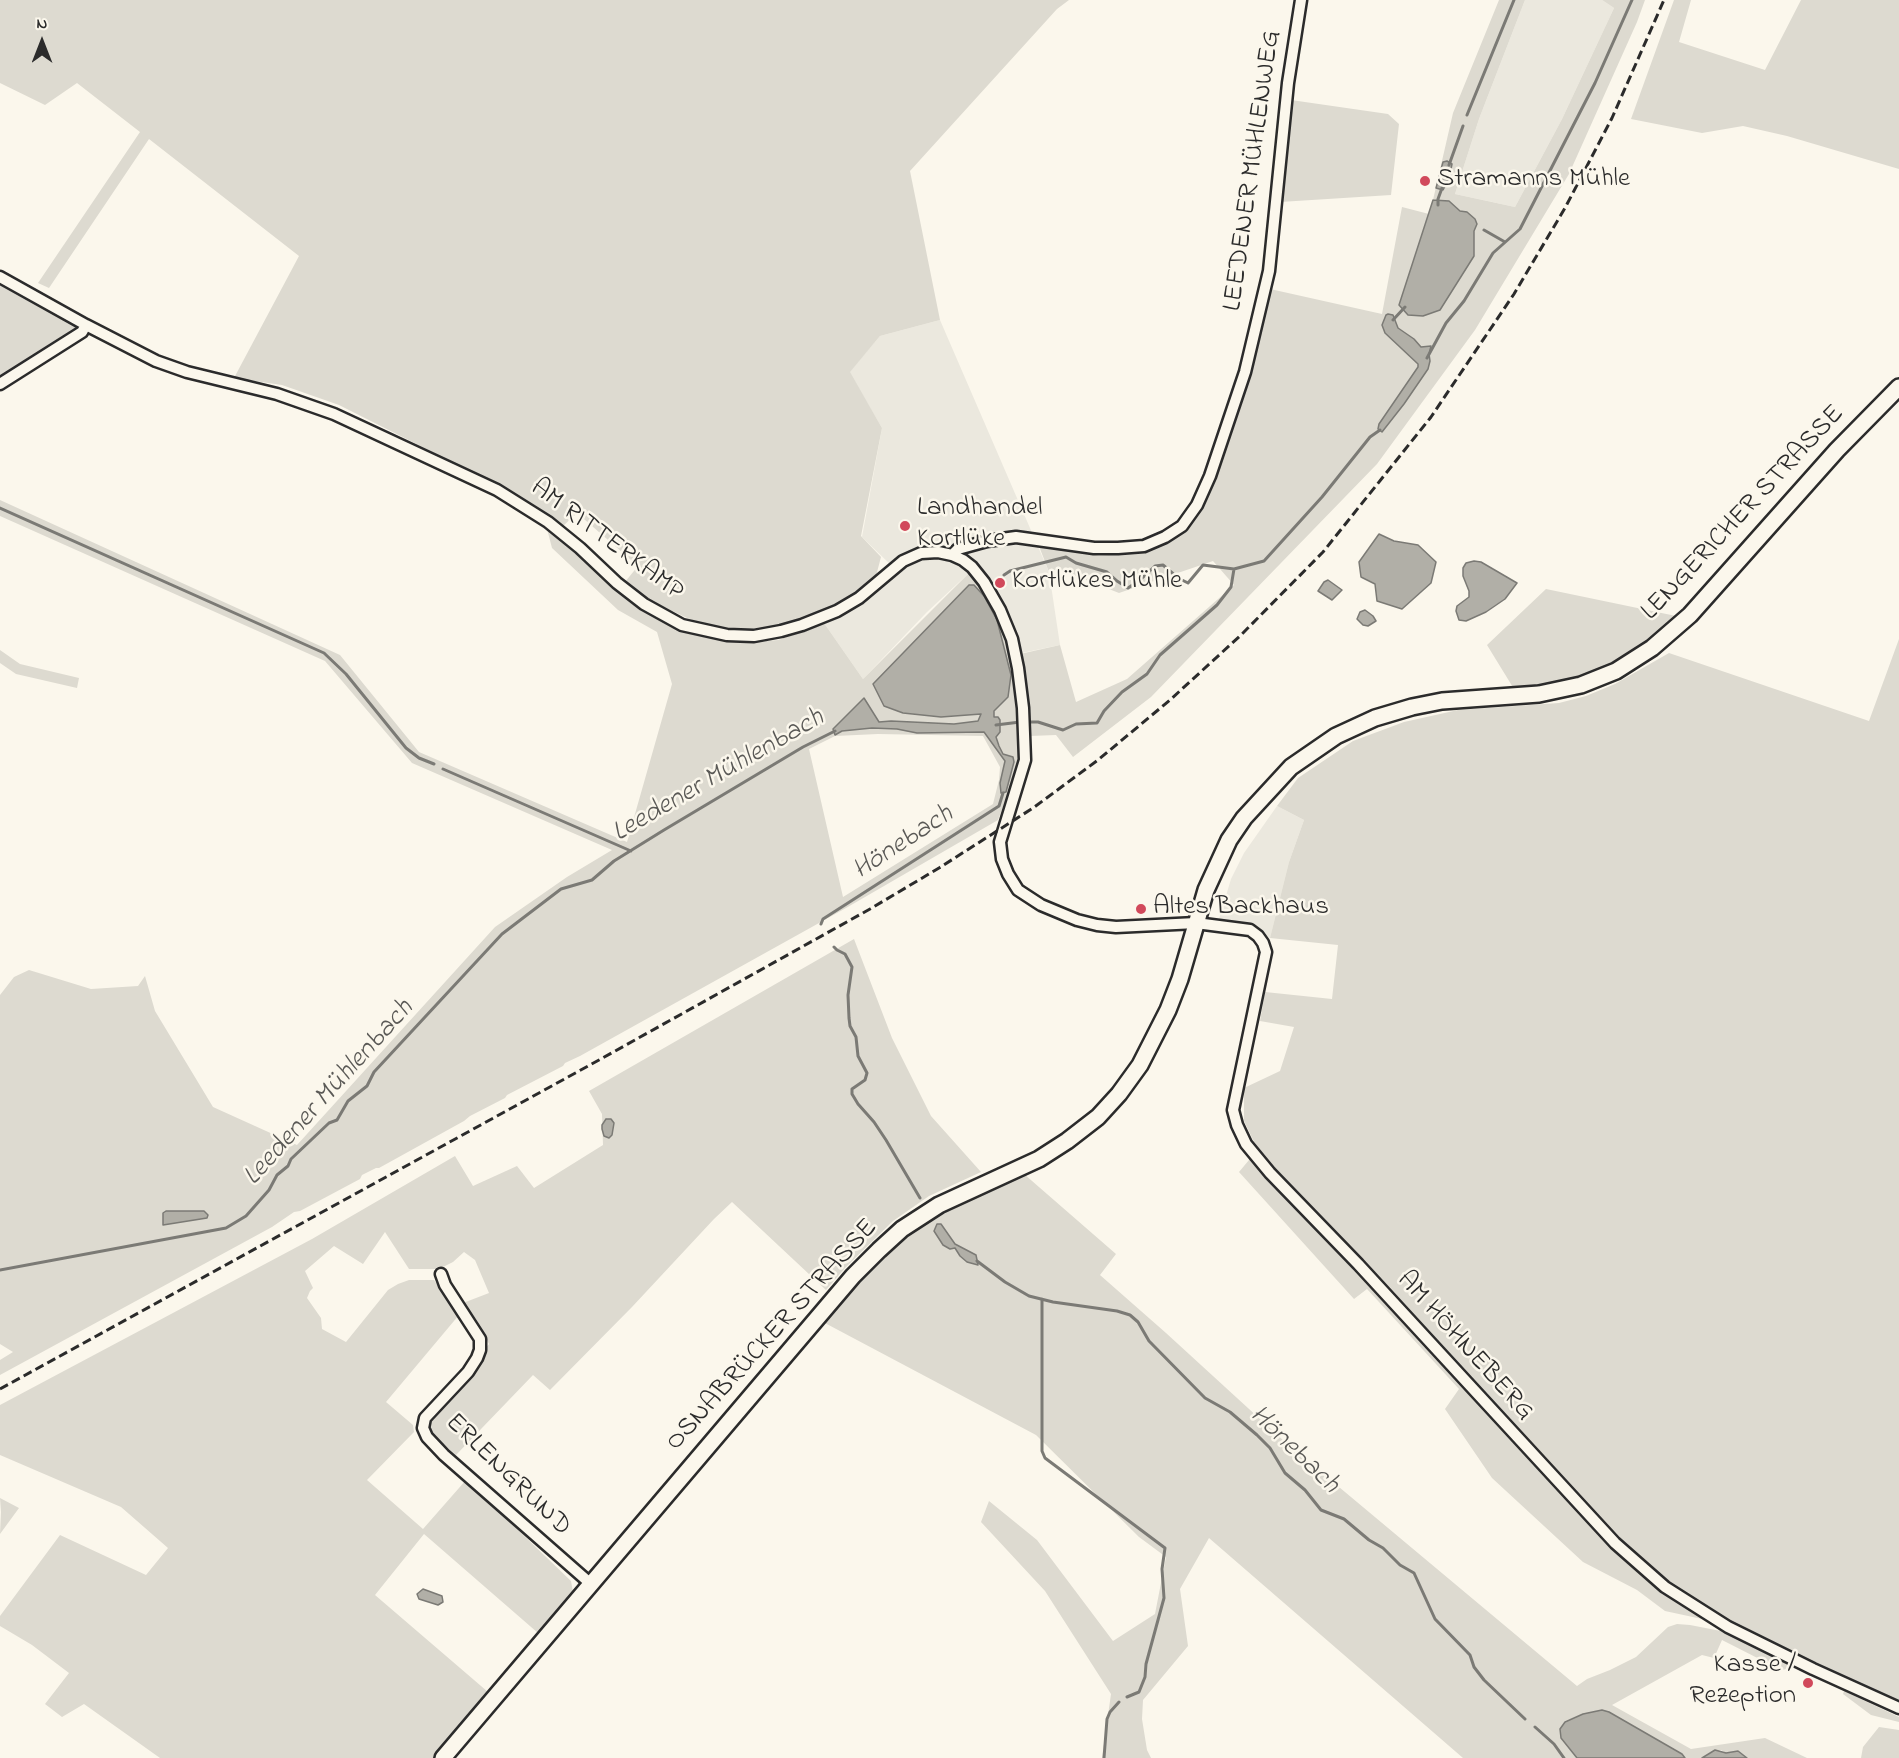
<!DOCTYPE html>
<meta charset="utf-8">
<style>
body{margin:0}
#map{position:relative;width:1899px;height:1758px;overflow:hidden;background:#fbf7ec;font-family:"Indie Flower",sans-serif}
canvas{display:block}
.north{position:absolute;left:12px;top:12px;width:60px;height:60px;-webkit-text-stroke:4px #fbf7ec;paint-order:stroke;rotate:0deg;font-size:16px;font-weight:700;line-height:24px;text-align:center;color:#2b2b2b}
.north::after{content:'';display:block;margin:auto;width:21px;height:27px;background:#2b2b2b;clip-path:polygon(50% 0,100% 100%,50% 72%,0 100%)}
</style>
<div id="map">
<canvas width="1899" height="1758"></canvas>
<div class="north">N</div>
</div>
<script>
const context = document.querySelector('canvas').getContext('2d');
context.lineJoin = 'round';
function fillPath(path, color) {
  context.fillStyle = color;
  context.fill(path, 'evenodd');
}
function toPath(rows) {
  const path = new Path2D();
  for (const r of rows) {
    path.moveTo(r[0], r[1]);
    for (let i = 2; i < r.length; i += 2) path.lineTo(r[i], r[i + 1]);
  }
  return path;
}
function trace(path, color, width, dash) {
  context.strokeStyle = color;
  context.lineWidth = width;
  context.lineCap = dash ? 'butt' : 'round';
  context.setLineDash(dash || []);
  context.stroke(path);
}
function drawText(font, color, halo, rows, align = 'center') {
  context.font = font + ' "Indie Flower",sans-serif';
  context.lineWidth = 5;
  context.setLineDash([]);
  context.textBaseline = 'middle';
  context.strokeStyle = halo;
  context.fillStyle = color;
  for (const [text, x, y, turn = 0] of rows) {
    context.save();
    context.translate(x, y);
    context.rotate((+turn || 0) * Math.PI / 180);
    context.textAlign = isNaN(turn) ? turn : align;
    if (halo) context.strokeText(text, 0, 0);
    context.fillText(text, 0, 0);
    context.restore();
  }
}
const built = toPath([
 [1525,0,1602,0,1614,8,1562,119,1515,207,1455,194,1479,119],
 [940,320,1049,572,1060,645,1012,655,994,610,970,572,927,612,863,679,824,623,861,599,895,569,862,537,882,428,849,372,880,336],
 [1277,806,1304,820,1289,862,1270,938,1252,924,1219,919,1231,879,1244,853]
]);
const green = toPath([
 [0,0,1069,0,1057,9,910,171,940,320,880,336,850,372,882,428,861,536,881,557,876,576,858,593,824,611,790,625,753,630,728,630,704,625,685,617,647,599,625,582,638,566,577,513,562,527,502,487,339,405,282,385,234,378,299,256,149,139,49,288,38,283,140,132,77,83,45,105,0,83],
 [1499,0,1525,0,1479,119,1455,194,1515,207,1562,119,1614,8,1602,0,1645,0,1637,22,1569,174,1475,330,1377,464,1151,697,1073,757,1056,735,1030,736,1028,707,1020,654,1060,645,1076,702,1127,679,1234,585,1213,561,1119,593,1058,569,1049,572,1037,541,1099,556,1137,552,1169,542,1189,526,1216,479,1252,361,1270,289,1382,314,1402,207,1429,214,1427,224,1474,256,1474,231,1467,212,1460,211,1449,201,1433,200,1453,113],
 [1674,0,1691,0,1679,42,1765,70,1801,0,1899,0,1899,169,1787,136,1743,126,1702,133,1631,119],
 [1291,100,1388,114,1399,124,1391,195,1280,202],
 [0,281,78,328,0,380],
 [0,500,340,655,419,752,627,842,672,684,657,632,618,610,552,548,546,525,630,602,668,625,696,635,698,633,727,640,755,642,778,640,809,630,824,623,863,679,970,572,994,610,1012,655,1018,736,1018,761,1012,783,998,820,846,908,580,1056,565,1063,563,1066,507,1095,505,1098,470,1116,464,1121,379,1168,376,1168,362,1175,360,1179,300,1211,294,1212,272,1227,0,1375,0,1360,13,1352,0,1344,0,995,14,977,29,970,91,989,138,986,145,976,155,1011,213,1107,297,1145,495,927,567,877,612,850,412,763,325,661,0,516],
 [878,734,983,736,1000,767,999,780,993,804,843,897,809,749,835,736],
 [1546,589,1676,616,1650,639,1613,664,1579,677,1536,687,1514,689,1487,645],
 [1899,639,1899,1703,1814,1665,1739,1627,1665,1611,1637,1590,1583,1562,1492,1478,1445,1409,1459,1389,1367,1289,1354,1299,1239,1172,1249,1160,1255,1144,1244,1121,1244,1088,1280,1071,1294,1027,1260,1021,1265,992,1332,999,1338,945,1270,938,1289,862,1304,820,1277,806,1298,778,1353,741,1404,722,1458,710,1559,703,1586,696,1615,684,1669,653,1869,721],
 [0,650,20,664,79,678,77,688,16,674,0,663],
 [854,939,892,1038,931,1116,981,1172,929,1196,893,1221,845,1268,826,1290,732,1202,714,1219,632,1307,550,1390,533,1375,456,1455,434,1436,430,1427,433,1416,489,1344,476,1319,463,1303,489,1293,475,1260,464,1252,453,1262,439,1269,409,1269,385,1232,363,1264,334,1246,305,1271,313,1288,310,1291,307,1298,321,1318,322,1329,346,1342,388,1290,398,1284,409,1280,434,1280,459,1315,386,1402,413,1425,414,1432,367,1480,423,1529,466,1480,571,1581,573,1592,538,1633,424,1534,375,1595,488,1692,433,1758,160,1758,84,1704,62,1717,45,1704,69,1673,32,1645,0,1626,0,1616,60,1535,146,1575,168,1548,121,1507,0,1455,0,1405,312,1239,455,1156,473,1186,517,1166,534,1188,603,1145,602,1114,589,1091],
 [1024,1174,1116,1254,1100,1275,1166,1333,1284,1441,1577,1686,1587,1679,1610,1670,1636,1657,1668,1627,1677,1624,1690,1625,1726,1632,1787,1661,1789,1664,1787,1669,1781,1670,1722,1640,1714,1658,1702,1655,1612,1705,1691,1749,1765,1738,1807,1758,1747,1758,1738,1751,1726,1753,1721,1750,1702,1758,1685,1758,1682,1754,1609,1712,1602,1710,1583,1714,1565,1721,1560,1729,1561,1738,1577,1758,1463,1758,1209,1538,1180,1589,1188,1646,1143,1700,1142,1719,1147,1750,1151,1758,1102,1758,1111,1694,1045,1591,981,1522,989,1501,1037,1540,1113,1641,1155,1614,1166,1557,1139,1537,1036,1435,823,1322,865,1274,922,1224],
 [0,1498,19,1508,0,1534,1,1512],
 [1844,1691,1899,1717,1899,1722,1871,1715,1843,1694],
 [1879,1727,1899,1730,1899,1758,1861,1758,1863,1747]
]);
const water = toPath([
 [1447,161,1452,164,1449,179,1443,190,1436,188,1443,162,1447,161],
 [1433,200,1449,201,1460,211,1467,212,1475,219,1477,224,1474,231,1474,256,1440,310,1423,316,1408,315,1399,305,1433,200],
 [1388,314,1393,315,1398,328,1414,339,1421,347,1431,346,1429,354,1430,361,1428,369,1404,404,1382,432,1378,429,1379,424,1418,367,1418,364,1385,333,1382,325,1386,315,1388,314],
 [1379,534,1394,541,1418,545,1436,562,1431,583,1402,609,1377,601,1375,584,1361,577,1359,562,1379,534],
 [1474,561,1481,562,1517,583,1505,599,1486,612,1466,621,1459,620,1456,611,1457,606,1469,597,1469,591,1463,576,1463,568,1466,563,1474,561],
 [1328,580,1342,590,1332,600,1318,591,1324,582,1328,580],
 [969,585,974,585,984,596,997,620,1011,675,1008,697,994,711,994,717,998,717,1000,720,1000,732,996,737,999,746,1003,754,1013,757,1014,762,1006,792,1001,793,1000,783,1005,761,984,732,917,733,897,729,872,728,842,731,835,735,833,729,864,698,879,722,891,721,954,724,978,721,981,714,941,717,903,713,884,706,873,684,969,585],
 [1365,610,1373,616,1376,621,1368,626,1363,625,1357,619,1360,612,1365,610],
 [606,1119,611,1119,614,1123,612,1135,609,1138,604,1136,602,1129,602,1125,606,1119],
 [166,1211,204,1211,208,1215,207,1218,163,1225,163,1213,166,1211],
 [937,1224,941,1224,955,1244,976,1255,978,1265,967,1262,960,1256,955,1248,950,1249,943,1245,934,1231,937,1224],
 [423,1589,442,1596,443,1602,438,1605,419,1599,417,1594,423,1589],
 [1602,1710,1609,1712,1682,1754,1685,1758,1577,1758,1561,1738,1560,1729,1565,1722,1583,1714,1602,1710],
 [1715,1750,1726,1753,1738,1751,1747,1758,1702,1758,1715,1750]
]);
const stream = toPath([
 [1467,115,1514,0],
 [1449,165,1463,126],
 [1438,205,1438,199,1442,188],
 [1484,230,1505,242],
 [1393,320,1405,307],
 [1427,358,1446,323,1464,301,1493,253,1520,229,1595,83,1632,0],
 [0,508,324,653,346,674,406,748,419,758,434,764],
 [1004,575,1010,571,1066,557,1076,563,1107,572,1117,581,1128,588,1140,580,1155,566,1163,565,1178,578,1188,583,1203,565,1234,569],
 [1026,722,1038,722,1063,730,1076,724,1097,723,1104,711,1122,692,1147,674,1160,655,1217,605,1231,587,1234,569,1264,561,1322,497,1370,437,1380,430],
 [996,725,1020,722],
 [443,769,631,851],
 [821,924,823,919,999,806,1003,793],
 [834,947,837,950,845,954,852,967,848,995,849,1018,850,1026,856,1037,858,1056,867,1073,865,1080,852,1089,852,1094,858,1104,874,1122,886,1140,920,1198],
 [977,1261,1005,1282,1029,1296,1053,1302,1117,1311,1130,1315,1138,1322,1149,1341,1205,1398,1230,1412,1257,1435,1270,1448,1285,1473,1305,1490,1321,1510,1344,1519,1369,1540,1383,1548,1400,1565,1414,1573,1435,1619,1470,1655,1474,1667,1484,1680,1525,1719],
 [0,1270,226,1228,246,1216,269,1190,277,1175,288,1166,291,1159,329,1123,337,1120,348,1101,367,1086,374,1072,502,934,561,889,592,880,614,861,664,830,803,747,835,731],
 [1042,1299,1042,1451,1045,1458,1165,1548,1162,1569,1164,1598,1146,1664,1145,1677,1139,1692,1127,1697],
 [1535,1727,1554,1744,1564,1758],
 [1104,1758,1107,1719,1110,1712,1119,1702]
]);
const minor = toPath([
 [0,277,86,325,156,361,187,372,277,394,334,414,497,490,548,522,580,548,617,583,644,604,682,625,727,635,754,636,781,631,802,625,837,611,859,598,903,561,921,553,938,552,952,555,963,560,972,567,984,582,1000,610,1012,639,1018,668,1023,708,1025,760,1000,842,1002,859,1008,874,1018,890,1041,905,1077,920,1097,925,1116,927,1196,923,1250,930,1258,936,1263,943,1266,952,1233,1110,1237,1125,1246,1144,1270,1173,1358,1264,1615,1543,1665,1587,1728,1627,1813,1669,1899,1708],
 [0,384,82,332,86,325],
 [952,555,958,549,987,541,1016,537,1094,548,1118,548,1144,546,1165,537,1182,526,1197,505,1210,476,1245,372,1269,271,1288,83,1301,0],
 [441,1274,445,1285,480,1339,480,1350,477,1358,468,1372,425,1418,423,1428,427,1437,444,1455,591,1584]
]);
const secondary = toPath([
 [443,1758,853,1276,879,1250,902,1229,939,1205,1039,1159,1067,1141,1098,1117,1119,1094,1140,1065,1168,1010,1180,979,1206,890,1229,840,1244,818,1291,767,1336,736,1375,718,1412,707,1442,701,1539,694,1581,685,1616,671,1652,648,1690,615,1837,450,1899,387]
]);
const rail = toPath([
 [0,1389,599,1060,870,909,939,868,1033,808,1098,760,1170,700,1241,635,1323,552,1431,417,1514,294,1565,208,1612,118,1664,0]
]);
const markers = [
 [1425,181,6,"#d1495b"],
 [905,526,6,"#d1495b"],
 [1000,583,6,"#d1495b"],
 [1141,909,6,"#d1495b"],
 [1808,1683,6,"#d1495b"]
];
const streetNames = [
 ["LEEDENER MÜHLENWEG",1254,171,-82],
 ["LENGERICHER STRASSE",1744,514,-47],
 ["AM RITTERKAMP",606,541,37],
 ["OSNABRÜCKER STRASSE",773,1336,-48],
 ["AM HÖHNEBERG",1464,1347,48],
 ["ERLENGRUND",507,1476,44]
];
const poiNames = [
 ["Stramanns Mühle",1437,181],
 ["Landhandel",917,510],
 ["Kortlüke",917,541],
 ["Kortlükes Mühle",1012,583],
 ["Altes Backhaus",1153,909],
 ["Kasse /",1796,1667,"right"],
 ["Rezeption",1796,1698,"right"]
];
const waterNames = [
 ["Leedener Mühlenbach",719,777,-30],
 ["Hönebach",904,844,-33],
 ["Leedener Mühlenbach",330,1094,-48],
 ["Hönebach",1293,1451,44]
];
fillPath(built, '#ebe8de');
fillPath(green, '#dddad0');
fillPath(water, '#b1afa7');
trace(water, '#7b7a75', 1.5);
trace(stream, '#7b7a75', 3);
trace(minor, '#2b2b2b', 15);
trace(secondary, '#2b2b2b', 20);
trace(minor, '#fbf7ec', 10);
trace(secondary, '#fbf7ec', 15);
trace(rail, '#2b2b2b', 3, [9, 4.5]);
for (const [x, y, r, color] of markers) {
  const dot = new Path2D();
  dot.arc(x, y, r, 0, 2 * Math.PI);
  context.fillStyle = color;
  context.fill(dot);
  trace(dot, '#fbf7ec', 2);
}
drawText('27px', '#2b2b2b', '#fbf7ec', streetNames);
drawText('27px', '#2b2b2b', '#fbf7ec', poiNames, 'left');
drawText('italic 28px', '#5a5956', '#fbf7ec', waterNames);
</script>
